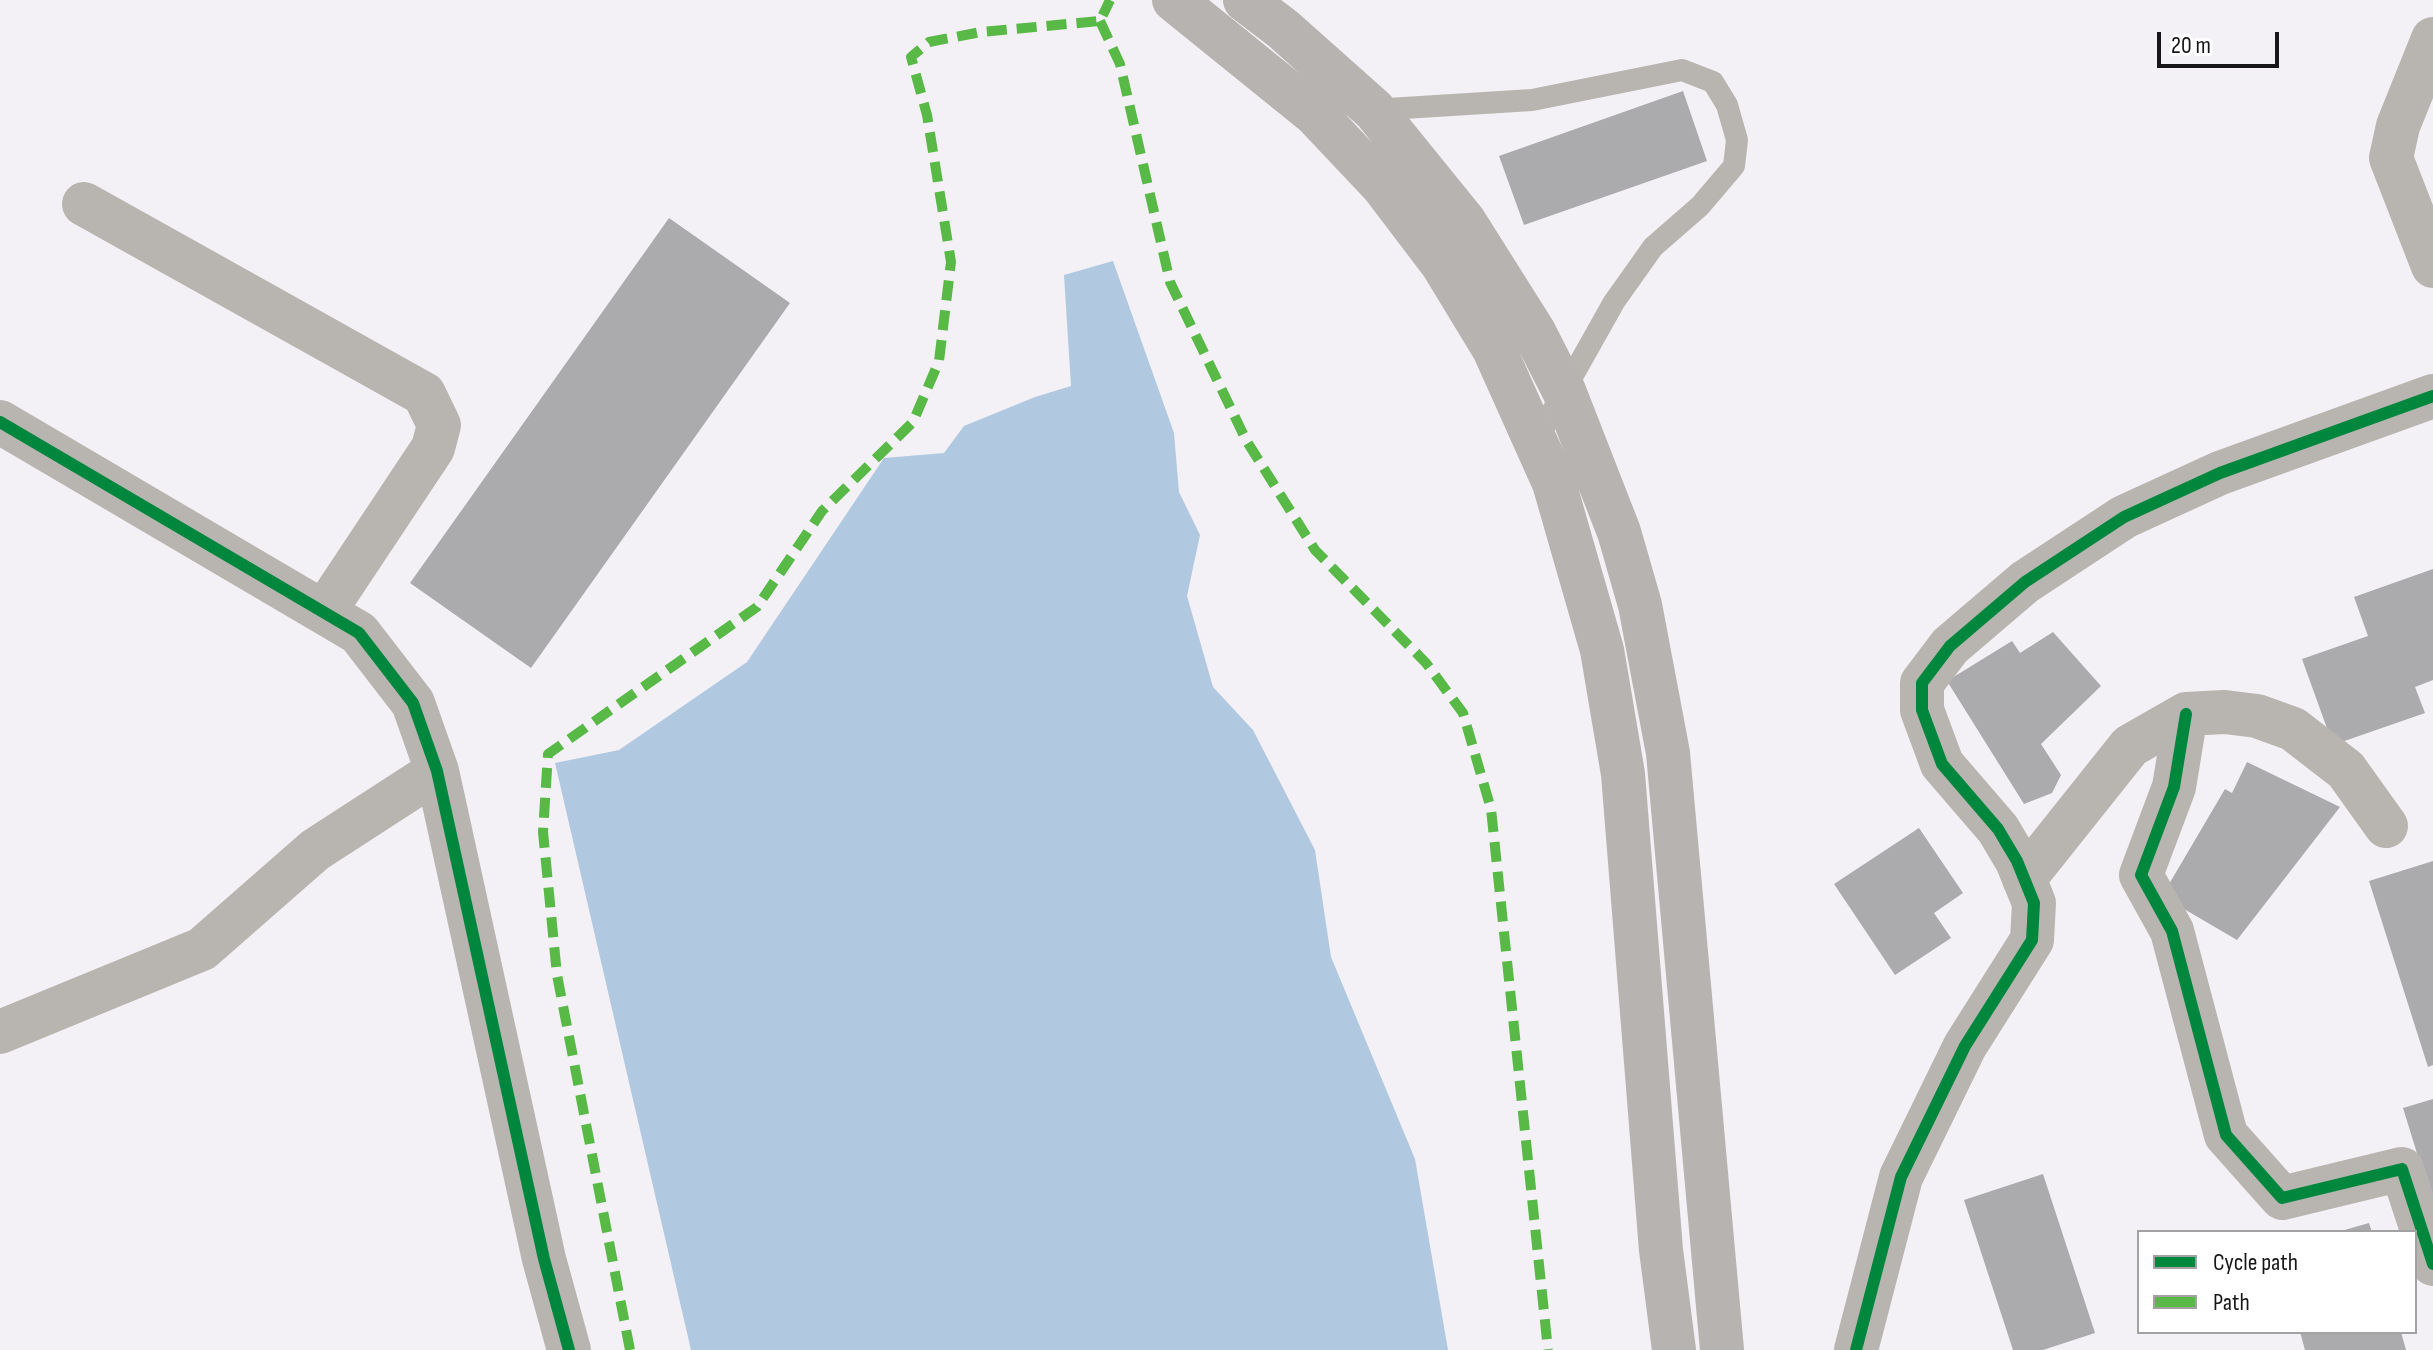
<!DOCTYPE html>
<style>
body{margin:0}
#map{position:relative;width:2433px;height:1350px;overflow:hidden;background:#f3f1f5;font-family:"Sofia Sans Condensed",sans-serif}
canvas{display:block}
.legend{position:absolute;left:2137px;top:1230px;width:280px;height:104px;box-sizing:border-box;background:#fff;border:2px solid #a2a2a3;margin:0;padding:10px 14px;list-style:none;font-size:24px;color:#171618}
.legend li{display:flex;align-items:center;gap:16px;height:40px}
.legend b{width:40px;border:2px solid #a2a2a3}
.scale{position:absolute;left:2157px;top:32px;width:122px;height:36px;box-sizing:border-box;border:4px solid #171618;border-top:0;padding-left:10px;font-size:24px;line-height:28px;white-space:nowrap;color:#171618;-webkit-text-stroke:6px #fff;paint-order:stroke}
</style>
<div id="map">
<canvas width="2433" height="1350"></canvas>
<ul class="legend">
<li><b style="height:10px;background:#00873e"></b>Cycle path</li>
<li><b style="height:10px;background:#58b947"></b>Path</li>
</ul>
<div class="scale">20 m</div>
</div>
<script>
const context = document.querySelector('canvas').getContext('2d');
context.lineJoin = 'round';
function fillPath(path, color) {
  context.fillStyle = color;
  context.fill(path, 'evenodd');
}
function toPath(rows) {
  const path = new Path2D();
  for (const r of rows) {
    path.moveTo(r[0], r[1]);
    for (let i = 2; i < r.length; i += 2) path.lineTo(r[i], r[i + 1]);
  }
  return path;
}
function trace(path, color, width, dash) {
  context.strokeStyle = color;
  context.lineWidth = width;
  context.lineCap = dash ? 'butt' : 'round';
  context.setLineDash(dash || []);
  context.stroke(path);
}
const water = toPath([
 [1113,261,1174,433,1179,492,1200,535,1187,596,1213,687,1253,730,1315,850,1331,957,1415,1159,1448,1350,691,1350,555,763,619,750,747,662,884,458,944,453,964,426,1035,397,1071,386,1064,275]
]);
const building = toPath([
 [1683,91,1707,161,1524,225,1499,156],
 [669,218,790,303,531,668,410,583],
 [2433,569,2433,680,2415,687,2425,713,2333,745,2302,659,2368,636,2354,597],
 [2053,632,2101,686,2041,744,2061,775,2052,793,2024,804,1947,681,2012,641,2020,653],
 [2247,762,2340,807,2237,940,2162,896,2225,789,2232,793],
 [1919,828,1963,893,1934,913,1951,938,1895,975,1834,884],
 [2433,861,2433,1065,2428,1067,2369,881],
 [2433,1099,2433,1202,2432,1202,2403,1108],
 [2043,1174,2095,1333,2043,1350,2013,1350,1964,1200],
 [2369,1223,2372,1232,2341,1232,2341,1231],
 [2300,1332,2401,1332,2406,1350,2305,1350]
]);
const service = toPath([
 [1372,110,1532,100,1682,70,1713,82,1727,105,1737,140,1734,166,1700,206,1653,247,1614,302,1537,439]
]);
const minor = toPath([
 [2433,39,2398,126,2391,158,2433,266],
 [84,204,424,394,439,425,433,448,324,612],
 [0,422,359,633,413,703,437,771,544,1259,569,1350],
 [2186,714,2174,787,2141,875,2172,931,2226,1135,2282,1198,2402,1169,2433,1264],
 [2024,879,2130,746,2186,714,2225,712,2257,716,2293,729,2346,770,2386,826],
 [0,1032,202,949,315,850,437,771],
 [1856,1350,1901,1177,1965,1046,2032,940,2034,903,2017,861,1998,829,1942,764,1922,710,1922,683,1950,646,2025,582,2124,517,2220,473,2433,396]
]);
const secondary = toPath([
 [1174,0,1315,114,1383,186,1443,265,1494,349,1554,483,1602,650,1623,774,1661,1250,1674,1350],
 [1245,0,1283,29,1374,110,1464,221,1534,332,1564,391,1619,532,1640,605,1668,753,1722,1350]
]);
const quiet = toPath([
 [1100,21,1120,64,1170,282,1246,440,1315,550,1426,663,1463,713,1491,809,1548,1350],
 [630,1350,557,975,543,832,548,754,757,607,822,511,913,422,939,361,951,262,927,115,911,57,929,42,981,32,1100,21,1110,0]
]);
const cycleway = toPath([
 [0,422,359,633,413,703,437,771,544,1259,569,1350],
 [2186,714,2174,787,2141,875,2172,931,2226,1135,2282,1198,2402,1169,2433,1264],
 [1856,1350,1901,1177,1965,1046,2032,940,2034,903,2017,861,1998,829,1942,764,1922,710,1922,683,1950,646,2025,582,2124,517,2220,473,2433,396]
]);
fillPath(water, '#b1c8e1');
fillPath(building, '#abaaac');
trace(service, '#b8b5b1', 22);
trace(minor, '#b8b5b1', 44);
trace(secondary, '#b7b3b1', 44);
trace(quiet, '#58b947', 10, [20, 10]);
trace(cycleway, '#00873e', 12);
</script>
